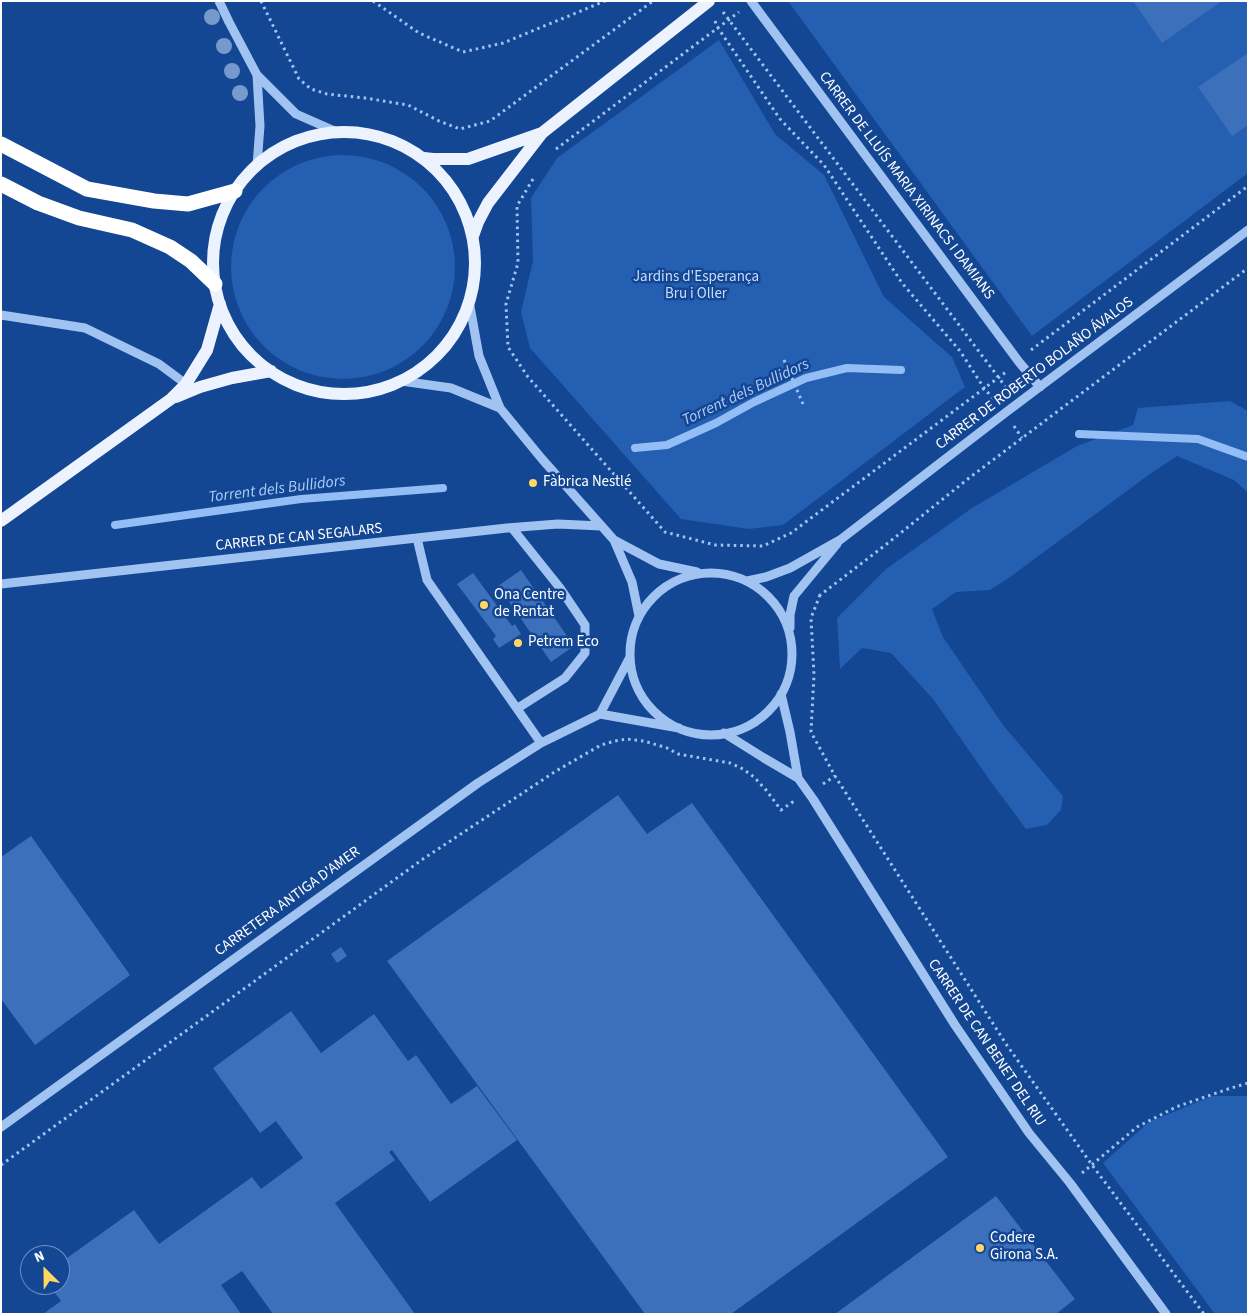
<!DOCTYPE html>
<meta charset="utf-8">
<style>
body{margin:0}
#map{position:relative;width:1249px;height:1315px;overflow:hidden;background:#134693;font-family:"Source Sans 3",sans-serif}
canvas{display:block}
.frame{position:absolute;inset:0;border:2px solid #fff;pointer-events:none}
.north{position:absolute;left:20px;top:1245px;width:50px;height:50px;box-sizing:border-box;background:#134693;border:1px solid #7190be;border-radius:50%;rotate:337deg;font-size:14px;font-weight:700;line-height:20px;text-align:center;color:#fff}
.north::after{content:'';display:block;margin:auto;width:18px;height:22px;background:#ffd762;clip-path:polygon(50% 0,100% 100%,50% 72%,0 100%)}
</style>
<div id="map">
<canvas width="1249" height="1315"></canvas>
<div class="frame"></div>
<div class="north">N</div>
</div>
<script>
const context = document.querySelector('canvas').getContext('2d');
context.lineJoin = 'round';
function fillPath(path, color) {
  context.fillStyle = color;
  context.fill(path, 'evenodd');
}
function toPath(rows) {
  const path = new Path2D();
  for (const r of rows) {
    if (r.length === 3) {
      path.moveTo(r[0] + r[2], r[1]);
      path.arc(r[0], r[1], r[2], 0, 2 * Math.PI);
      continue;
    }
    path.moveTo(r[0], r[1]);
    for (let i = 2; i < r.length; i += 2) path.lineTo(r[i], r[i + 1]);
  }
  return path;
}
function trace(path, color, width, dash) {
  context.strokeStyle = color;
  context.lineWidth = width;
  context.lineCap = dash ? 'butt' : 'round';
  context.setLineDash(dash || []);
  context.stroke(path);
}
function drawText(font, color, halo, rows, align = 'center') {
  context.font = font + ' "Source Sans 3",sans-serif';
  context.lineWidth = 5;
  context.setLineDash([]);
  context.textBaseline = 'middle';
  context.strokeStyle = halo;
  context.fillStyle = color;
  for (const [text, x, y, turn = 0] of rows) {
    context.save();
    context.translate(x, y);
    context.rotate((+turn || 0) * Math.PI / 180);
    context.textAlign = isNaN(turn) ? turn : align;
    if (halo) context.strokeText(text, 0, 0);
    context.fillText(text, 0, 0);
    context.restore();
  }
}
const green = toPath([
 [788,1,1248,1,1248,173,1032,336],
 [719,40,775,134,824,175,884,297,952,357,965,387,783,525,749,529,681,519,530,348,521,312,533,261,531,198,557,158],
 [343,267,112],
 [1230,401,1248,411,1248,493,1234,480,1177,456,1150,474,1010,577,990,590,956,592,932,609,943,637,1003,725,1063,796,1061,810,1047,825,1026,829,991,782,933,699,891,653,862,648,840,669,837,618,886,569,972,508,1077,446,1133,425,1138,408],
 [1212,1096,1246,1096,1248,1098,1248,1314,1215,1314,1103,1163,1149,1122]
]);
const stream = toPath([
 [1079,434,1198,439,1248,457],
 [635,448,667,445,716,423,754,402,806,378,847,368,901,370],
 [115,525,301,499,443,488]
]);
const building = toPath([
 [1133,1,1222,1,1162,43],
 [1248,53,1248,125,1232,136,1198,87],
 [521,570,574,646,551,662,498,586],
 [473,573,512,626,515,624,521,634,499,648,493,639,496,636,457,584],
 [618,795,647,834,692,803,948,1157,731,1314,645,1314,387,961],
 [31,836,130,975,35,1045,1,999,1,857],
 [341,947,347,956,337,963,331,954],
 [291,1011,321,1053,374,1014,408,1061,416,1055,451,1104,477,1086,517,1140,430,1202,392,1150,389,1152,395,1160,335,1203,415,1314,273,1314,242,1271,221,1285,241,1314,43,1314,61,1301,49,1285,60,1285,60,1263,134,1210,159,1244,252,1177,261,1189,303,1158,276,1121,260,1133,213,1068],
 [996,1196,1075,1299,1056,1314,835,1314]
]);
const path = toPath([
 [261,1,299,79,311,89,327,94,365,98,408,105,439,121,460,129,490,121,653,1],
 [373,1,419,33,463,52,503,43,605,1],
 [723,12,1008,390],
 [715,21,718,28,780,119,824,165,902,283,960,351,984,388,995,401],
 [556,149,739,12],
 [533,179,517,206,518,263,506,304,508,347,528,377,665,532,715,545,763,546,791,533,1006,372],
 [1031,350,1248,186],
 [784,360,803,404],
 [1014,426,1022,438],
 [820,595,811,618,814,675,811,732,835,776,1006,1044,1092,1165,1204,1314],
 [819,596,888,543,969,478,1248,268],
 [823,784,835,776],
 [1,1165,423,859,556,771,601,745,615,741,627,739,644,741,667,748,678,754,730,763,743,769,754,777,766,790,781,810,794,801],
 [1082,1173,1137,1127,1176,1107,1228,1089,1248,1083]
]);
const minor = toPath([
 [219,1,229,22,257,75,296,114,337,132],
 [751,1,1019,362,1040,387],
 [257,165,260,126,257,75],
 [469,301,479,356,500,408,542,459,614,540,659,564,697,572],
 [1,315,85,328,159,364,186,384],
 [401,381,451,388,500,408],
 [512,528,560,588,585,625,585,653,565,678,518,708],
 [417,538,427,580,541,743],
 [614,540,632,582,639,616],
 [711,654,81],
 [747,581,766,577,790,568,840,540,1005,413,1248,230],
 [1,584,507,528,558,524,601,526],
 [790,628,790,615,794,596,837,544],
 [781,694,790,732,798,778,813,799,955,1025,1029,1133,1070,1183,1166,1314],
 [600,714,630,657],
 [724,733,764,758,798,778],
 [1,1127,478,783,541,743,600,714,679,728]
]);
const major = toPath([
 [344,263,131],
 [424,158,433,159,468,159,542,133],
 [473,236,478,222,488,203,542,133,709,1],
 [176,397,200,387,232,378,271,371],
 [1,521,171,399,186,384,207,350,220,304]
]);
const highway = toPath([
 [1,144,87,189,154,201,188,204,235,191],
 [1,184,38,203,79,218,132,230,170,247,191,261,215,284]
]);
const trees = [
 [212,17],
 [224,46],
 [232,71],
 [240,93]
];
const markers = [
 [533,483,5,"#ffd762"],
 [484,605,5,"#ffd762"],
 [518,643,5,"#ffd762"],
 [980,1248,5,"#ffd762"]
];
const streetNames = [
 ["CARRER DE LLUÍS MARIA XIRINACS I DAMIANS",906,186,53],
 ["CARRER DE ROBERTO BOLAÑO ÁVALOS",1035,374,-37],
 ["CARRER DE CAN SEGALARS",299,538,-6],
 ["CARRETERA ANTIGA D'AMER",288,902,-36],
 ["CARRER DE CAN BENET DEL RIU",986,1043,56]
];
const parkNames = [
 ["Jardins d'Esperança",696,278],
 ["Bru i Oller",696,295]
];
const poiNames = [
 ["Fàbrica Nestlé",543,483],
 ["Ona Centre",494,596],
 ["de Rentat",494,613],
 ["Petrem Eco",528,643],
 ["Codere",990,1239],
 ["Girona S.A.",990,1256]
];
const waterNames = [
 ["Torrent dels Bullidors",746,393,-25],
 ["Torrent dels Bullidors",277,490,-7]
];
fillPath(green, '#255fb2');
trace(stream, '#93bdf5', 8);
fillPath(building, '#3c70bb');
trace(path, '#a1c3f2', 3, [2.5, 4]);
trace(minor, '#a1c3f2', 9);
trace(major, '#ecf3ff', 12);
trace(highway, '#fff', 15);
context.fillStyle = '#779acd';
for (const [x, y] of trees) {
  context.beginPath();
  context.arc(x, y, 8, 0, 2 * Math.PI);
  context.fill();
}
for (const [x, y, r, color] of markers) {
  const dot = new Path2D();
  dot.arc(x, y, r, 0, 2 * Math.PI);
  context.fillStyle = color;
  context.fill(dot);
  trace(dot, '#134693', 2);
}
drawText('15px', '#fff', '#134693', streetNames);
drawText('15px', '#c8defd', '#134693', parkNames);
drawText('15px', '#fff', '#134693', poiNames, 'left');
drawText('italic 16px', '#adcdf9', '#134693', waterNames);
</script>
